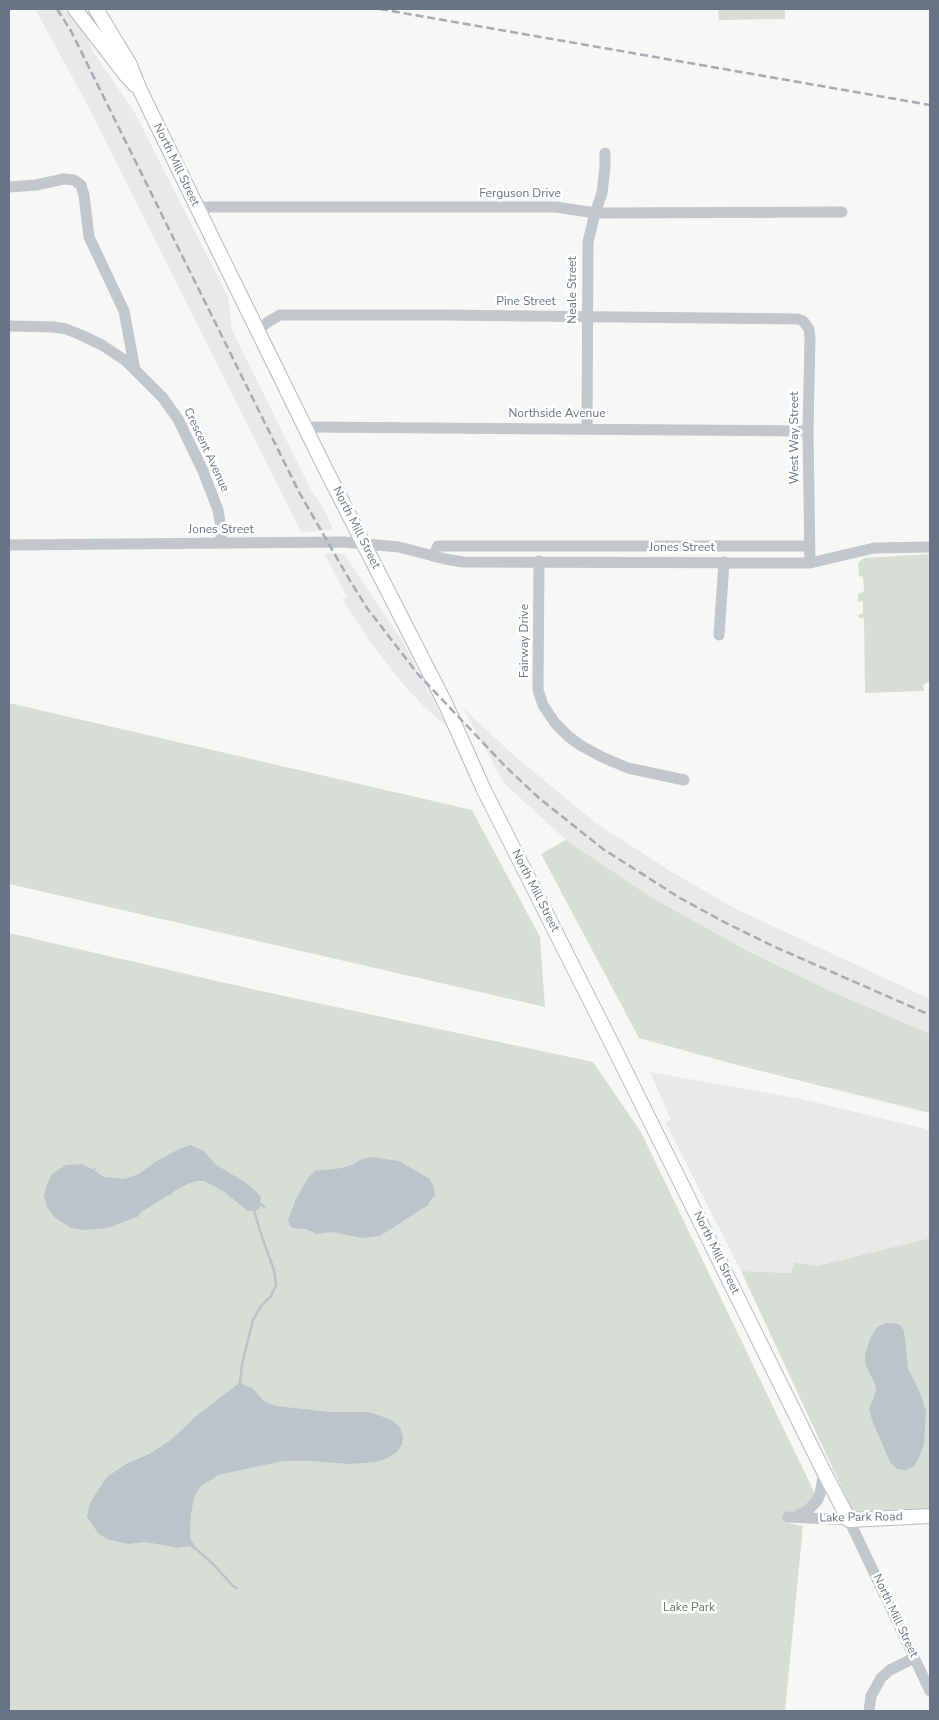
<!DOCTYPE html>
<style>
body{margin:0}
#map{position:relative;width:939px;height:1720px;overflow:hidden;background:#f7f8f5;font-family:"Nunito Sans",sans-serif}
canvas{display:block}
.frame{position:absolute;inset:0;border:10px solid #687485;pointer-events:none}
</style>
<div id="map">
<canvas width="939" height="1720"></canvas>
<div class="frame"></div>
</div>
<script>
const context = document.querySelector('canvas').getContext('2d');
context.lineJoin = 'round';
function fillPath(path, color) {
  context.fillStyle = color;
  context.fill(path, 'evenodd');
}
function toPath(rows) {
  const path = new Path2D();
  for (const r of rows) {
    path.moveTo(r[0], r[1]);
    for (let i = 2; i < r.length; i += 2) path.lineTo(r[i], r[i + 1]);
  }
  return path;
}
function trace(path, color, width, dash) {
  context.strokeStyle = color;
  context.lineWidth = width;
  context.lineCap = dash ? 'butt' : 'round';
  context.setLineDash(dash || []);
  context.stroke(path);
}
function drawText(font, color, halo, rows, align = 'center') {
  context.font = font + ' "Nunito Sans",sans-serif';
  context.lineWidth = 5;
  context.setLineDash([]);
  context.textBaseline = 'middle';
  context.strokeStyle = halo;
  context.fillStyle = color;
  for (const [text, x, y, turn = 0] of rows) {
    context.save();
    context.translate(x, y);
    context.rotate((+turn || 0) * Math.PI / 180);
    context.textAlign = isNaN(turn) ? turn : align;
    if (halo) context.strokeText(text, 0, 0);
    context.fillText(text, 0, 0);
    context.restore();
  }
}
const built = toPath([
 [35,9,66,9,88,39,94,53,135,113,228,297,232,330,311,490,324,509,333,530,301,532,87,104],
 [324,553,344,554,402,640,447,726,426,709,403,684,371,643,342,599,347,597],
 [463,708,511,753,597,824,675,874,738,910,930,999,930,1034,824,988,746,950,651,897,566,840,504,783],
 [650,1072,801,1099,930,1130,930,1238,817,1266,794,1262,791,1273,741,1271,665,1122,671,1120]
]);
const green = toPath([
 [718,9,785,9,785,19,719,20],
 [930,554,930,681,923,685,924,691,865,693,864,618,859,618,858,615,863,613,863,601,858,602,858,594,864,592,863,577,859,576,858,563,864,558],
 [9,703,472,810,540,937,545,1007,9,884],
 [566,840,651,897,746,950,824,988,930,1034,930,1113,737,1065,639,1038,541,854],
 [9,933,252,989,593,1062,641,1132,816,1496,788,1523,803,1526,785,1711,9,1711],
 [930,1238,930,1511,902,1509,853,1512,741,1271,791,1273,794,1262,817,1266]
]);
const water = toPath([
 [190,1145,204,1151,215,1164,246,1183,256,1191,261,1197,260,1208,257,1210,248,1211,223,1191,204,1181,197,1181,190,1183,173,1192,171,1195,167,1196,140,1213,139,1216,108,1228,84,1230,71,1228,54,1217,47,1207,44,1196,47,1184,52,1174,66,1165,82,1164,92,1169,96,1168,95,1171,104,1177,124,1179,139,1174,155,1162,179,1149],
 [371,1157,399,1161,430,1179,434,1188,435,1195,431,1200,428,1205,380,1236,362,1238,332,1232,317,1234,306,1229,293,1228,289,1225,288,1220,296,1199,308,1178,315,1171,342,1168,354,1164,362,1159],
 [887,1323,899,1324,904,1331,908,1368,921,1395,926,1412,924,1444,919,1458,913,1467,905,1470,897,1469,890,1462,872,1420,869,1409,876,1391,875,1384,865,1364,865,1355,870,1339,877,1327],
 [239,1383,252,1388,265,1402,276,1406,330,1412,368,1412,376,1414,391,1420,400,1427,403,1437,402,1444,397,1452,388,1458,376,1462,350,1464,310,1461,283,1461,218,1475,200,1487,194,1497,191,1514,190,1537,195,1546,194,1549,189,1546,178,1548,146,1542,128,1544,107,1539,98,1533,87,1517,89,1506,93,1498,107,1477,126,1464,149,1454,171,1440,195,1417]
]);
const stream = toPath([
 [261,1204,264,1207],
 [240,1383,242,1364,253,1320,261,1306,271,1296,276,1285,274,1270,263,1240,254,1211],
 [195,1548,214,1565,233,1586,237,1588]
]);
const minor = toPath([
 [9,187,36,185,64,179,74,180,81,185,84,195,89,237,124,311,135,370],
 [197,207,556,207,595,213,842,212],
 [9,326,54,327,66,329,81,335,102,345,126,361,163,398,178,419,203,471,218,510,221,528,221,543],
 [258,330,268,322,280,315,440,315,798,319,803,321,809,329,810,338,808,431,810,563],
 [306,427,808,431],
 [587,428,588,242,595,213,602,193,605,167,605,153],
 [9,545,343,542,399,547,445,559,463,562,810,563,874,548,930,547],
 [433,556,438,546,810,546],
 [539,561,538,690,543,705,555,723,568,736,580,745,602,757,628,768,684,780],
 [719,635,724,562],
 [788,1517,849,1520,930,1691],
 [795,1517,807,1511,817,1501,820,1494,824,1472],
 [869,1711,871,1696,881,1678,890,1670,914,1658]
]);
const major = toPath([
 [75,9,125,74,135,85],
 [96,9,130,65,140,90,197,207,324,466,446,705,483,788,615,1050,824,1472,849,1520,930,1516]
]);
const rail = toPath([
 [57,9,71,31,299,492,349,579,367,608,417,673,507,768,539,798,603,849,680,898,724,922,775,947,930,1015],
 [380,9,930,105]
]);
const streetNames = [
 ["North Mill Street",176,165,64],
 ["Ferguson Drive",520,194],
 ["Neale Street",573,290,-90],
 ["Pine Street",526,302],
 ["Northside Avenue",557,414],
 ["West Way Street",795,438,-90],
 ["Crescent Avenue",206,450,65],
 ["North Mill Street",356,528,63],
 ["Jones Street",221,530],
 ["Jones Street",682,548],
 ["Fairway Drive",525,641,-90],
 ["North Mill Street",535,891,63],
 ["North Mill Street",716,1253,64],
 ["Lake Park Road",861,1518,-1],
 ["North Mill Street",895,1616,65]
];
const parkNames = [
 ["Lake Park",689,1608]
];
fillPath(built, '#e8e9e8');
fillPath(green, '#d8ded6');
fillPath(water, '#bbc4ca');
trace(stream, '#bbc4ca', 2.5);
trace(major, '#b6babe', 16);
trace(minor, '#c3c6ca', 11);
trace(major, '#fff', 14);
trace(rail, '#a6aab1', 2.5, [8, 4]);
drawText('12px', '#687485', '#fff', streetNames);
drawText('12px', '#677c66', '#fff', parkNames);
</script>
